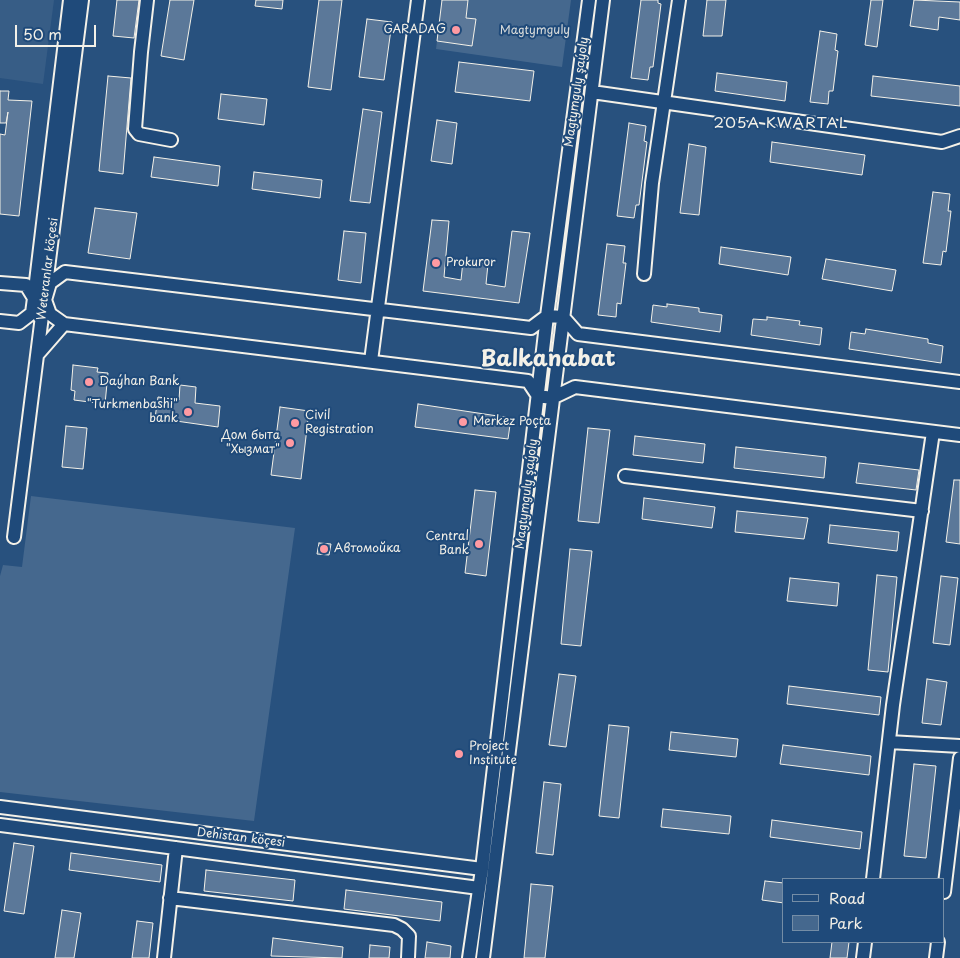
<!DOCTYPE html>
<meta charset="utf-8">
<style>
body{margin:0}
#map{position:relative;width:960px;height:958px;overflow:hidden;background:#28517e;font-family:"Playpen Sans",sans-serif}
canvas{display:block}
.legend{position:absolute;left:782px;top:878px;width:162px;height:65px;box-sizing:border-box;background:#1f4a7a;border:1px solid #748da6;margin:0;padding:6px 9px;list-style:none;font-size:15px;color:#f4f1e8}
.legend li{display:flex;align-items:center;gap:10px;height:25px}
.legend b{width:25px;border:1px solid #748da6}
.scale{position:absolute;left:15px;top:25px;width:81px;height:22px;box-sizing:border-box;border:2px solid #f4f1e8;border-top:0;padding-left:6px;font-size:15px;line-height:18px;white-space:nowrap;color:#f4f1e8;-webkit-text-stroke:4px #1f4a7a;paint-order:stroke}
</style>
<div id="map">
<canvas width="960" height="958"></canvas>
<ul class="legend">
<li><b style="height:6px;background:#1f4a7a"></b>Road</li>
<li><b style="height:14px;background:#45688e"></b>Park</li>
</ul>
<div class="scale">50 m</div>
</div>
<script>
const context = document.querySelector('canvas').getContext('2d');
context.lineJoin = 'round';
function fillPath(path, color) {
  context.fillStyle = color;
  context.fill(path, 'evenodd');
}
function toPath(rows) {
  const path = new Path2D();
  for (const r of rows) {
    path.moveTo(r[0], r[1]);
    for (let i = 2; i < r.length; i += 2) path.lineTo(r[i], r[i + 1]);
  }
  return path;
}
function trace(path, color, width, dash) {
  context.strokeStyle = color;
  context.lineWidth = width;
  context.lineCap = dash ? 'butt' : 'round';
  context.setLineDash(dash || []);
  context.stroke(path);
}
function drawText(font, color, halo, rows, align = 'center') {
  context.font = font + ' "Playpen Sans",sans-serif';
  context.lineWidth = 4;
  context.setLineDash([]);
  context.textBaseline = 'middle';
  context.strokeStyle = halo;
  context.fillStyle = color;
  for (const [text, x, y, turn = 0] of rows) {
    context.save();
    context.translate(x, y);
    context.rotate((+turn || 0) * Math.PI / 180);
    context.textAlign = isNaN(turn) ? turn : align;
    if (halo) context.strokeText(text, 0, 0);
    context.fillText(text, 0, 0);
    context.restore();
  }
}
const built = toPath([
 [0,0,54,0,43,84,0,78]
]);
const green = toPath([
 [442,0,571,0,562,67,436,49],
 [31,496,295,528,254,821,0,792,0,576,3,565,22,567]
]);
const building = toPath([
 [117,0,139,0,134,38,113,36,117,0],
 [170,0,194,0,184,60,161,56,170,0],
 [256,0,283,0,282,9,255,6,256,0],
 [319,0,342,0,331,90,308,87,319,0],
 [442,0,468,0,466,18,476,19,472,46,437,41,442,0],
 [641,0,658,0,658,3,661,4,653,67,650,67,648,80,631,78,641,0],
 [707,0,726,0,722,36,703,36,707,0],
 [871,0,883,0,877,47,865,45,871,0],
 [914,0,960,2,960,20,939,17,938,30,910,26,914,0],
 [367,19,392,22,384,80,359,77,367,19],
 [820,31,837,34,835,50,838,51,833,91,829,91,828,104,810,102,820,31],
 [459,62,534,71,530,101,455,92,459,62],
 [717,73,787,82,785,101,715,91,717,73],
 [108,76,131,78,123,174,99,171,108,76],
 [873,76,960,86,960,106,871,96,873,76],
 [0,91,9,91,8,100,32,101,19,216,0,214,0,134,5,135,8,112,6,123,0,123,0,91],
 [221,94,267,99,264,125,218,119,221,94],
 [363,109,382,112,370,203,350,201,363,109],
 [437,120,457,123,452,164,431,161,437,120],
 [629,123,646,126,644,141,647,142,639,205,636,205,634,218,617,216,629,123],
 [772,142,865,155,862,175,770,162,772,142],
 [689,144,706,147,699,215,680,213,689,144],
 [154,157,220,166,218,186,151,177,154,157],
 [254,172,322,180,320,198,252,189,254,172],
 [933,192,950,194,948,211,951,211,946,252,943,251,941,265,923,263,933,192],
 [95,208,137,213,130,259,88,253,95,208],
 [432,220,449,221,444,277,461,280,463,261,488,264,486,284,505,287,512,231,530,233,519,303,423,291,432,220],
 [344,231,366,233,361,283,338,280,344,231],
 [607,244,625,246,623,263,626,263,621,304,617,303,616,317,598,315,607,244],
 [721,247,791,257,788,275,719,264,721,247],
 [826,259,896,270,892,291,822,279,826,259],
 [667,304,699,308,699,312,722,315,720,332,651,322,653,305,667,307,667,304],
 [767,317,800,321,799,325,822,328,820,345,751,335,753,319,767,320,767,317],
 [866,329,928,339,928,343,943,346,941,363,849,349,851,332,865,334,866,329],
 [73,365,98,368,97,372,108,373,105,404,74,400,75,391,71,390,73,365],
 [180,385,196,387,195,403,220,406,218,427,155,418,158,397,179,400,180,385],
 [418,404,511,418,508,439,415,427,418,404],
 [280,407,309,411,301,479,271,475,280,407],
 [66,426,87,428,83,469,62,467,66,426],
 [588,428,610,430,599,523,578,521,588,428],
 [635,436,705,444,703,463,633,455,635,436],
 [736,447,826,457,824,478,734,468,736,447],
 [859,463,919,470,916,490,856,483,859,463],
 [954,480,960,480,960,544,946,542,954,480],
 [475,490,496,492,486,576,465,573,475,490],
 [644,498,715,507,712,528,642,519,644,498],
 [737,511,808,518,804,539,735,532,737,511],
 [830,525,899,532,897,551,828,543,830,525],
 [319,543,331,544,329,555,317,554,319,543],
 [570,549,592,551,581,646,561,644,570,549],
 [877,575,897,577,888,672,868,670,877,575],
 [941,576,958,578,950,645,933,643,941,576],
 [790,578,839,583,837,606,787,601,790,578],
 [559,674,576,676,566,747,549,745,559,674],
 [927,679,947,682,941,725,922,723,927,679],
 [789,686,881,697,879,715,787,704,789,686],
 [609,725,629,727,619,818,599,816,609,725],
 [671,732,738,739,736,757,669,750,671,732],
 [783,745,871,756,869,775,780,764,783,745],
 [914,764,936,766,926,858,904,856,914,764],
 [544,782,561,784,553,855,536,853,544,782],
 [663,809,731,816,729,834,661,827,663,809],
 [772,820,862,832,860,849,770,837,772,820],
 [14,843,34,846,24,914,4,911,14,843],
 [71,853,162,865,160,882,69,870,71,853],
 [206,870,295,880,293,901,204,891,206,870],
 [765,881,784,883,784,903,762,900,765,881],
 [531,884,553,886,545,958,524,958,531,884],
 [346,890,442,902,440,921,344,909,346,890],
 [62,910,81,913,74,958,55,958,62,910],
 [137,921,153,923,149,958,132,958,137,921],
 [273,938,343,947,342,958,271,956,273,938],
 [427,942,451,946,450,958,425,958,427,942],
 [832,942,849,942,847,958,830,958,832,942],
 [370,945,390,947,389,958,369,958,370,945]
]);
const minor = toPath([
 [147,0,141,52,135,129,139,134,171,140],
 [592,92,942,142,960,136],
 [644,274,652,183,679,0],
 [0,283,26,285,34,298,32,313,19,323,0,321],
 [34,298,70,0],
 [37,355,64,324],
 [371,361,418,0],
 [960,382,578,334,563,317,547,316,531,328,65,272,50,283,45,300,50,314,64,324,528,381,538,396,552,398,575,387,960,435],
 [625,476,922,511],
 [14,537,82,0],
 [889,742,960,746],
 [0,807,482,869],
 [0,825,479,888],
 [873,879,893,705,933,432],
 [944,892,960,758],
 [170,898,394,925,402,929,409,936,408,958],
 [164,958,176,848],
 [469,958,482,869,547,316,589,0],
 [483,958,603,0],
 [863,958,865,942],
 [936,958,938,942]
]);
const markers = [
 [456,30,5,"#ff9aa2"],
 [436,263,5,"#ff9aa2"],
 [89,382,5,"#ff9aa2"],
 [188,412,5,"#ff9aa2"],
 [463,422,5,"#ff9aa2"],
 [295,423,5,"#ff9aa2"],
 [290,443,5,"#ff9aa2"],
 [479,544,5,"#ff9aa2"],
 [324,549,5,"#ff9aa2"],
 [459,754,5,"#ff9aa2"]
];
const poiNames = [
 ["GARADAG",446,30,"right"],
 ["Prokuror",446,263],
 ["Daýhan Bank",99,382],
 ["\"Turkmenbashi\"",178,405,"right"],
 ["bank",178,419,"right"],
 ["Civil",305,416],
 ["Registration",305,430],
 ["Merkez Poçta",473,422],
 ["Дом быта",280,436,"right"],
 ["\"Хызмат\"",280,450,"right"],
 ["Central",469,537,"right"],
 ["Bank",469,551,"right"],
 ["Автомойка",334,549],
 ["Project",469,747],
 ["Institute",469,761]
];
const parkNames = [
 ["Magtymguly",535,31]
];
const streetNames = [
 ["Magtymguly şaýoly",577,92,-82],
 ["Weteranlar köçesi",48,269,-83],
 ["Magtymguly şaýoly",527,494,-83],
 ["Dehistan köçesi",241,838,7]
];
const quarterNames = [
 ["205A KWARTAL",781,124]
];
const townNames = [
 ["Balkanabat",548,360]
];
fillPath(built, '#375d86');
fillPath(green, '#45688e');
fillPath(building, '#5b7899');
trace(building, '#f4f1e8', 1);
trace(minor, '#f4f1e8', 16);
trace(minor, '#1f4a7a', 12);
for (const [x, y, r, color] of markers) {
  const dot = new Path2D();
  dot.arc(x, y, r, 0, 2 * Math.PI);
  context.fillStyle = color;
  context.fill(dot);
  trace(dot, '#1f4a7a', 2);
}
drawText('12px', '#f4f1e8', '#1f4a7a', poiNames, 'left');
drawText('12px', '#dadcda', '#1f4a7a', parkNames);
drawText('12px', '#f4f1e8', '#1f4a7a', streetNames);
context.letterSpacing = '1px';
drawText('15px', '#f4f1e8', '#1f4a7a', quarterNames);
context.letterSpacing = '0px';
drawText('bold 22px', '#f4f1e8', '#1f4a7a', townNames);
</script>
